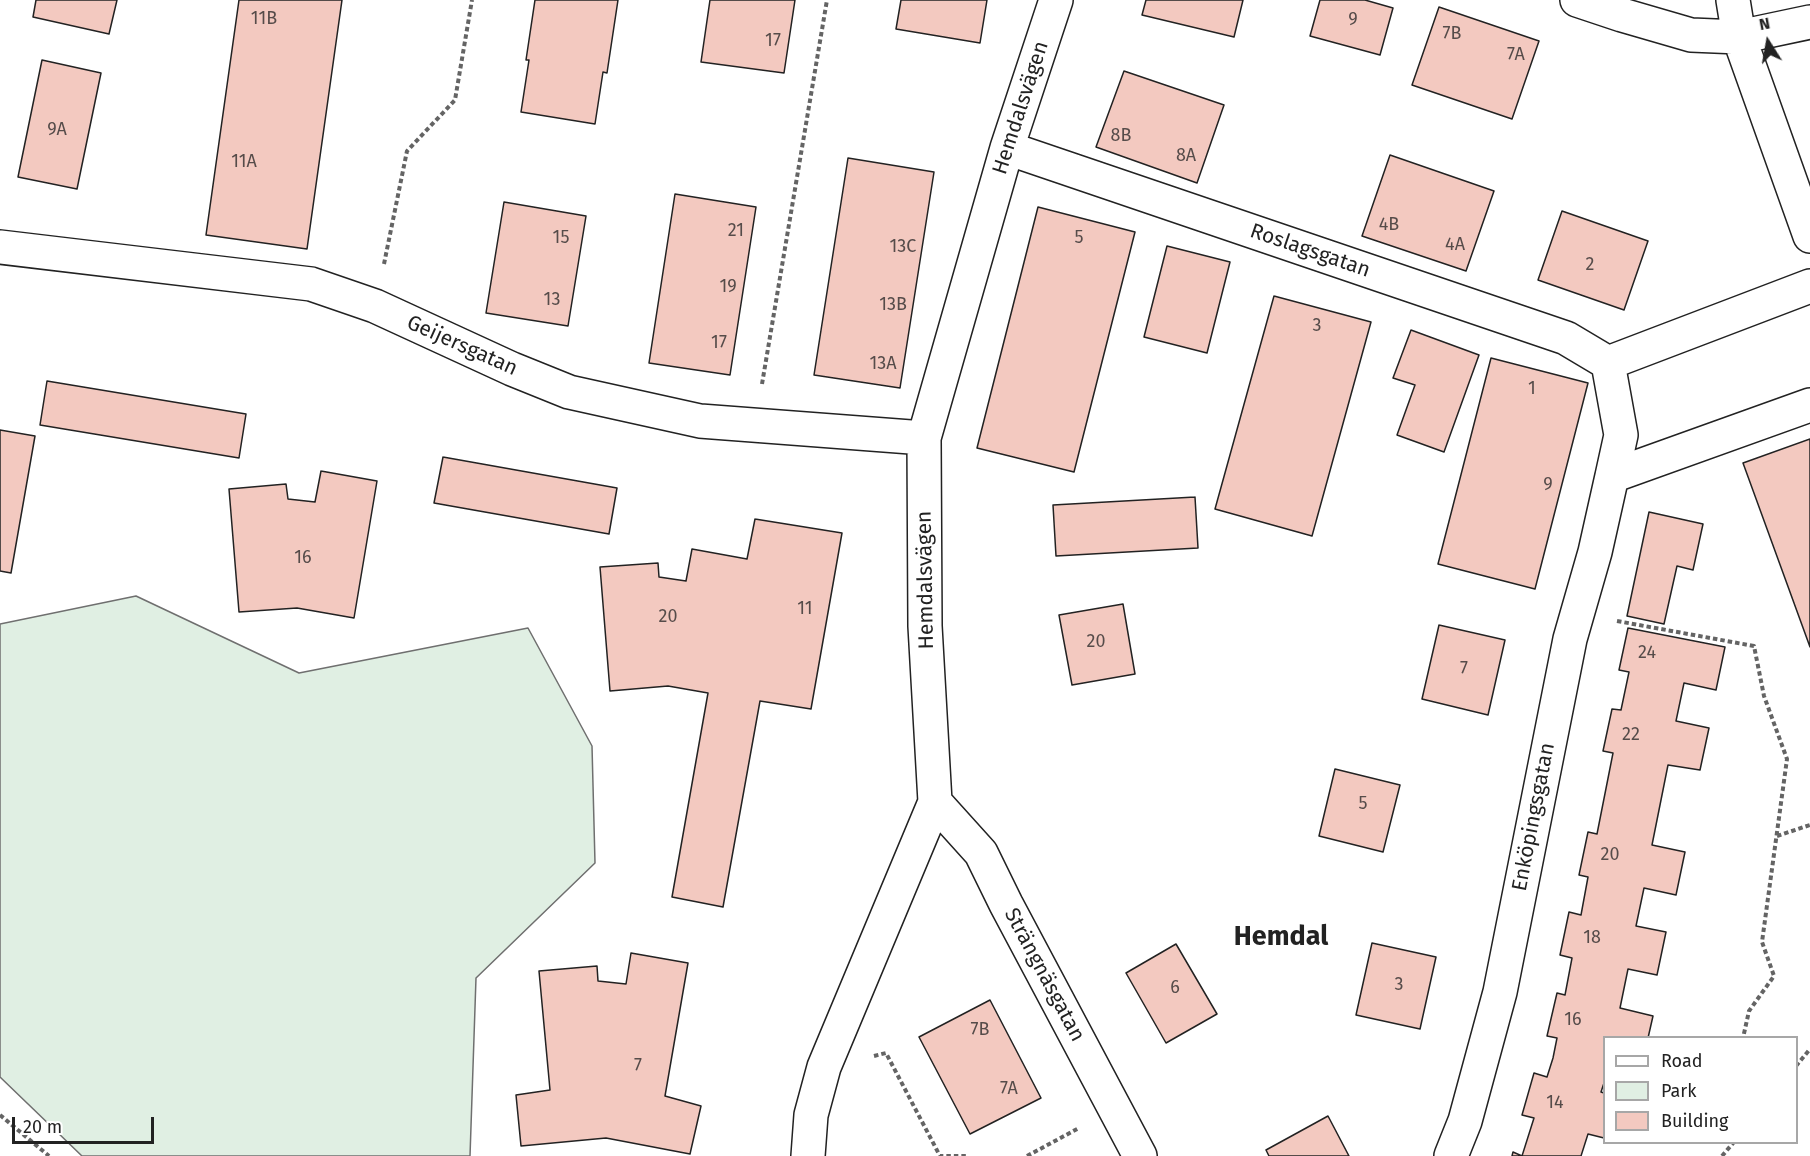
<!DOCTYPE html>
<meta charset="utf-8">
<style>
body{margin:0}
#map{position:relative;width:1810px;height:1156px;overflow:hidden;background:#fff;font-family:"Fira Sans",sans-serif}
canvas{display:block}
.legend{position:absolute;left:1603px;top:1036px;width:195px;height:108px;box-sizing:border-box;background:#fff;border:2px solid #a7a7a7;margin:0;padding:8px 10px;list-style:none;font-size:18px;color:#222}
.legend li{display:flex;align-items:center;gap:12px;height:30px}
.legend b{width:30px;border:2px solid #a7a7a7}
.north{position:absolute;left:1738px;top:12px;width:60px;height:60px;-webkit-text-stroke:4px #fff;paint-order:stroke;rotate:349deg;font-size:16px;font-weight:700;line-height:24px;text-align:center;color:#222}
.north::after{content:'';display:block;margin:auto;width:21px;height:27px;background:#222;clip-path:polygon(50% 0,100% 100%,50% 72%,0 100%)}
.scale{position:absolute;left:12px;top:1117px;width:142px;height:27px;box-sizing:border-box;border:3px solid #222;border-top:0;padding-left:8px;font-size:18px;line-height:21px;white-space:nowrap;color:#222;-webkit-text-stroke:4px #fff;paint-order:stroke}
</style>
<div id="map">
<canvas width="1810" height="1156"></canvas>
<ul class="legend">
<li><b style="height:8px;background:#fff"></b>Road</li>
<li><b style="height:16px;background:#e0efe3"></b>Park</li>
<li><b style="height:16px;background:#f3c9c0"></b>Building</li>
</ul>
<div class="north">N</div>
<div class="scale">20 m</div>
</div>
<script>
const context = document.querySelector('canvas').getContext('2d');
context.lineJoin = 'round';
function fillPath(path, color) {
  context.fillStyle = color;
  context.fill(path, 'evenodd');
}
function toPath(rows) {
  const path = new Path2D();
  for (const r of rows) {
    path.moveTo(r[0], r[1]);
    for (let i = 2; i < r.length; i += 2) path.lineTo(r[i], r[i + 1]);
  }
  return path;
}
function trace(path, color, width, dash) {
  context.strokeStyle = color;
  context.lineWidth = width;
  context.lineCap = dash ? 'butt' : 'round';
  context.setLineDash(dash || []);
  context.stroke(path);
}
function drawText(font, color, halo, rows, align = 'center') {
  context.font = font + ' "Fira Sans",sans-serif';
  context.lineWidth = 4.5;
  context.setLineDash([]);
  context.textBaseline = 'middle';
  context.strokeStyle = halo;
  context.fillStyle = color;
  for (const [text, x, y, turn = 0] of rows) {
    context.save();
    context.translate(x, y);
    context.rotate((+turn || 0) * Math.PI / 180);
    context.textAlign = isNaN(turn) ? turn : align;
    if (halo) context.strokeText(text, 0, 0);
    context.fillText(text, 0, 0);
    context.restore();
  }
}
const green = toPath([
 [136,596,299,673,528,628,592,746,595,863,476,978,470,1156,82,1156,0,1077,0,624,136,596]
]);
const building = toPath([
 [36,0,117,0,109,34,33,17,36,0],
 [239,0,342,0,307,249,206,235,239,0],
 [535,0,618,0,607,73,603,72,595,124,521,112,529,60,526,60,535,0],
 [710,0,795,0,784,73,701,62,710,0],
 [901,0,987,0,980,43,896,29,901,0],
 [1146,0,1243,0,1234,37,1142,15,1146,0],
 [1320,0,1365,0,1393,8,1380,55,1310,36,1320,0],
 [1439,7,1539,41,1512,119,1412,85,1439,7],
 [42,60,101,73,77,189,18,177,42,60],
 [1124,71,1224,105,1197,183,1096,147,1124,71],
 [1390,155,1494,191,1466,271,1362,236,1390,155],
 [848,158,934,172,900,388,814,375,848,158],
 [675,194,756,207,730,375,649,363,675,194],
 [504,202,586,216,568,326,486,313,504,202],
 [1038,207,1135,232,1074,472,977,448,1038,207],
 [1562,211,1648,241,1624,310,1538,280,1562,211],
 [1167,246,1230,262,1207,353,1144,337,1167,246],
 [1274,296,1371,322,1312,536,1215,509,1274,296],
 [1411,330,1479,355,1444,452,1397,435,1415,385,1393,378,1411,330],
 [1491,358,1588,383,1535,589,1438,564,1491,358],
 [47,381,246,414,239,458,40,425,47,381],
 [0,430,35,436,11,573,0,571,0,430],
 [1810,439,1810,647,1743,463,1810,439],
 [443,457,617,488,609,534,434,503,443,457],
 [321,471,377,481,354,618,297,608,239,612,229,489,286,484,288,499,315,502,321,471],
 [1195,497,1198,548,1056,556,1053,505,1195,497],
 [1649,512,1703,524,1693,570,1677,566,1664,624,1627,616,1649,512],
 [755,519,842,533,811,709,760,701,723,907,672,897,708,693,668,686,610,691,600,567,658,563,659,577,686,581,692,549,747,559,755,519],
 [1123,604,1135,674,1072,685,1059,615,1123,604],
 [1439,625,1505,640,1488,715,1422,699,1439,625],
 [1628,628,1725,647,1716,690,1684,683,1676,721,1709,728,1700,770,1668,765,1652,845,1685,852,1676,895,1644,888,1636,926,1666,932,1657,975,1628,969,1620,1008,1653,1016,1648,1038,1604,1038,1604,1083,1601,1092,1604,1093,1604,1138,1588,1134,1581,1156,1512,1156,1513,1152,1522,1156,1534,1118,1522,1115,1534,1073,1547,1077,1553,1058,1557,1038,1547,1036,1557,993,1565,995,1572,958,1560,955,1569,912,1581,915,1588,877,1579,875,1588,832,1597,834,1613,753,1603,751,1612,709,1621,710,1629,672,1619,670,1628,628],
 [1335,769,1400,785,1383,852,1319,836,1335,769],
 [1372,943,1436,957,1420,1029,1356,1015,1372,943],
 [1176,944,1217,1014,1166,1043,1126,973,1176,944],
 [631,953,688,963,665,1096,701,1106,690,1154,606,1138,521,1146,516,1095,550,1090,539,971,597,966,598,981,626,984,631,953],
 [990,1000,1041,1098,970,1134,919,1037,990,1000],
 [1328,1116,1349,1156,1269,1156,1266,1150,1328,1116]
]);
const path = toPath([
 [384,264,407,151,455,100,472,0],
 [762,384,827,0],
 [1617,621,1754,646,1764,696,1787,759,1762,942,1774,976,1749,1011,1743,1038],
 [1777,836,1810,825],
 [874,1056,886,1053,940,1156,968,1156],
 [1796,1066,1810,1049],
 [0,1115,49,1156],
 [1027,1156,1079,1128],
 [1722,1156,1734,1142]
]);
const street = toPath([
 [1577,0,1622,15,1691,35,1739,37,1810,22],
 [1733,0,1739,37,1810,236],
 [1007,148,1566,338,1608,363,1621,435,1612,476,1810,405],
 [0,247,311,284,375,306,512,369,569,392,700,421,924,438],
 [1608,363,1810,286],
 [935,802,981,853,1006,904,1140,1156],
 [808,1156,811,1115,824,1067,935,802,925,626,924,438,1007,148,1056,0],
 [1451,1156,1465,1121,1500,992,1570,639,1595,552,1612,476]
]);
const numberNames = [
 ["11B",264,19],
 ["9",1353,20],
 ["7B",1452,34],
 ["17",773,41],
 ["7A",1516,55],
 ["9A",57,130],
 ["8B",1121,136],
 ["8A",1186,156],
 ["11A",244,162],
 ["4B",1389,225],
 ["21",736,231],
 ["15",561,238],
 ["5",1079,238],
 ["4A",1455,245],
 ["13C",903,247],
 ["2",1590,265],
 ["19",728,287],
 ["13",552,300],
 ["13B",893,305],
 ["3",1317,326],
 ["17",719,343],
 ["13A",883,364],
 ["1",1532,389],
 ["9",1548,485],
 ["16",303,558],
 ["11",805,609],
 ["20",668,617],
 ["20",1096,642],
 ["24",1647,653],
 ["7",1464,669],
 ["22",1631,735],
 ["5",1363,804],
 ["20",1610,855],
 ["18",1592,938],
 ["3",1399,985],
 ["6",1175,988],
 ["16",1573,1020],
 ["7B",980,1030],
 ["7",638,1066],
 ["7A",1009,1089],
 ["14",1555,1103]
];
const streetNames = [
 ["Hemdalsvägen",1021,108,-72],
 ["Roslagsgatan",1310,251,19],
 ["Geijersgatan",462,346,24],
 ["Hemdalsvägen",926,580,-91],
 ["Enköpingsgatan",1534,817,-79],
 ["Strängnäsgatan",1044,975,62]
];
const districtNames = [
 ["Hemdal",1281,937]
];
fillPath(green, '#e0efe3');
trace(green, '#6f6f6f', 1.5);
fillPath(building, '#f3c9c0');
trace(building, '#222', 1.5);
trace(street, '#222', 36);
trace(path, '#646464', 4, [4.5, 3]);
trace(street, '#fff', 33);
drawText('18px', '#564c4a', null, numberNames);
drawText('21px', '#222', '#fff', streetNames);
drawText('bold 27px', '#222', '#fff', districtNames);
</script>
